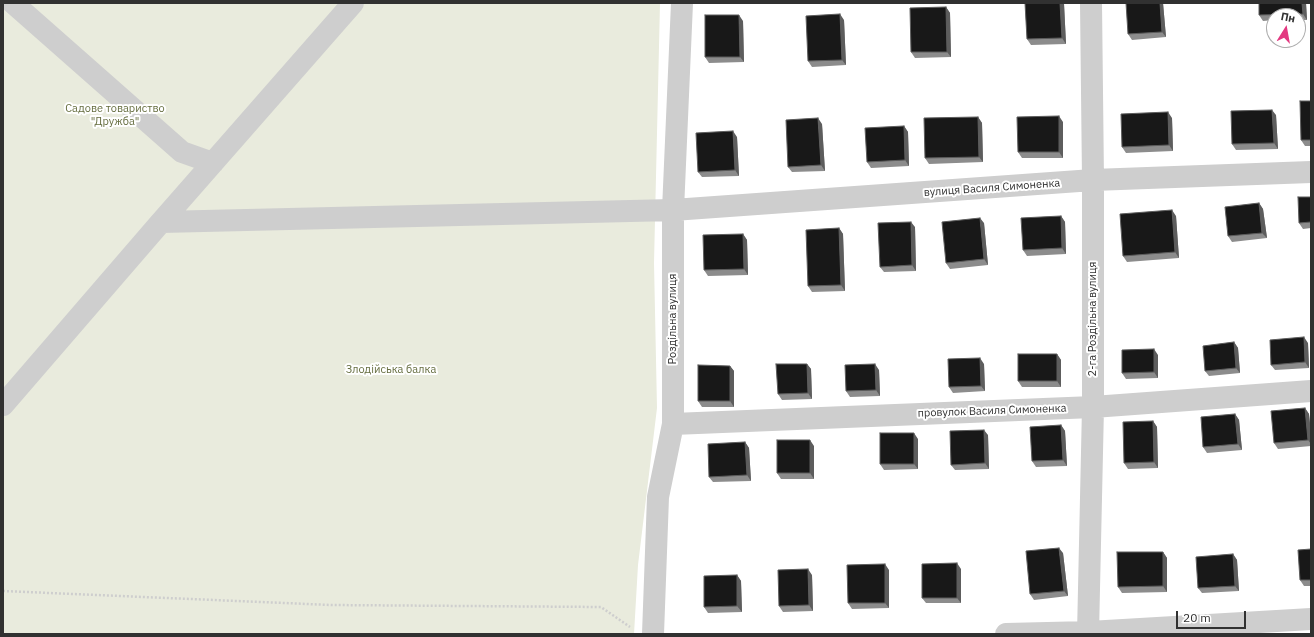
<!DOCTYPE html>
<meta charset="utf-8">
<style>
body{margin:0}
#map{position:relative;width:1314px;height:637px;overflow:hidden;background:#fff;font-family:"IBM Plex Sans",sans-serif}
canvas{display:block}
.frame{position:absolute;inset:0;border:4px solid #313131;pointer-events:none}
.north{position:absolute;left:1266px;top:8px;width:40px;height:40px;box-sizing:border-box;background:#fff;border:1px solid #adadad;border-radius:50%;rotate:11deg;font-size:11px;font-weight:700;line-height:16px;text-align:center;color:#313131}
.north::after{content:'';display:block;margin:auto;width:14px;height:18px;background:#e33981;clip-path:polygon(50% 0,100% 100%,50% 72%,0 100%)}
.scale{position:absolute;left:1176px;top:611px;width:70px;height:18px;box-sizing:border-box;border:2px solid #313131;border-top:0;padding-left:5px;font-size:12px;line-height:14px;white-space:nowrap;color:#313131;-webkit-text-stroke:3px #fff;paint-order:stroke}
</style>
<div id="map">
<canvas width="1314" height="637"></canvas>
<div class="frame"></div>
<div class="north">Пн</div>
<div class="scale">20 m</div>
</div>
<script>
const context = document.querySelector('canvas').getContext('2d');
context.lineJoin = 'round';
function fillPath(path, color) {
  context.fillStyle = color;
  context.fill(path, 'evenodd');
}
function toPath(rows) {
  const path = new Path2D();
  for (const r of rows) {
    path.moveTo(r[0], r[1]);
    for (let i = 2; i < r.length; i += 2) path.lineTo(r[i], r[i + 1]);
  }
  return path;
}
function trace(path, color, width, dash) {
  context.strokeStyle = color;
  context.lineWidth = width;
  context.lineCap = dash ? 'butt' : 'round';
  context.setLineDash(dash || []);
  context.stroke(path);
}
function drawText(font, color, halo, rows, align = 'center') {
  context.font = font + ' "IBM Plex Sans",sans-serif';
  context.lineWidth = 4;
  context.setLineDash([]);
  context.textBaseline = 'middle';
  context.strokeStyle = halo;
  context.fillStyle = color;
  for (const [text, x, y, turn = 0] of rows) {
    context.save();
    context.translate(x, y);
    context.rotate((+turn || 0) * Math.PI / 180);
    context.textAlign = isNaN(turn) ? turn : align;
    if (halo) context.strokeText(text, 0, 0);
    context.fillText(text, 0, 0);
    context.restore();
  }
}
const green = toPath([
 [3,3,660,3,654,263,657,408,638,565,634,634,3,634]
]);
const path = toPath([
 [3,591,331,605,601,607,630,627]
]);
const minor = toPath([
 [13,3,182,152,213,163],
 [161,222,353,3],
 [3,405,161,222,673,210,1093,180,1311,172],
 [673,424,1093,407,1311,391],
 [653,634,658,497,673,424,673,210,682,3],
 [1006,634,1089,632,1311,619],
 [1088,634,1093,407,1093,180,1091,3]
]);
const wall = toPath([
 [1025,3,1064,3,1066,44,1031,45,1027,39],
 [1163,3,1166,37,1132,40,1128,34],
 [1306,3,1307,20,1298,20,1298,16,1274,16,1274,20,1263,21,1259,15],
 [946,7,950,13,951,57,915,58,911,52],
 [844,20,846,65,812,67,808,61],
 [743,21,744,62,709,63,705,57],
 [1311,101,1311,146,1305,146,1301,140],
 [1276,115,1278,149,1236,150,1232,144],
 [978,117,982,123,983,162,929,164,925,158],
 [1172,118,1173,151,1126,153,1122,147],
 [1063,122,1063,158,1022,158,1018,152],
 [822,124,825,171,792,172,788,167],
 [904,126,908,132,909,166,871,168,867,162],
 [737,137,739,176,702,177,698,172],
 [1311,197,1311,228,1303,229,1299,223],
 [1259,203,1263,209,1267,238,1232,242,1228,236],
 [1061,216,1065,222,1066,254,1027,256,1023,250],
 [1176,216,1179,258,1127,262,1123,256],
 [984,223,988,265,950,269,946,263],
 [915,227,916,271,884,272,880,267],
 [839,228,843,234,845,291,812,292,808,286],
 [743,234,747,240,748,275,708,276,704,270],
 [1234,342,1238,348,1240,373,1209,376,1205,371],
 [1308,343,1309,368,1275,370,1271,365],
 [1057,354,1061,360,1061,387,1022,387,1018,381],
 [1158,355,1158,378,1126,379,1122,373],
 [807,364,811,369,812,399,782,400,778,394],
 [984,364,985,391,953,393,949,387],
 [730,366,734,371,734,407,702,407,698,401],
 [879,370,880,396,850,397,846,391],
 [1305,408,1309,414,1311,433,1311,446,1278,449,1274,443],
 [1235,414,1239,420,1242,450,1207,453,1203,447],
 [1153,421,1157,427,1158,468,1128,469,1124,463],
 [1061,425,1065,431,1067,466,1036,467,1032,461],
 [988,435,989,469,955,470,951,465],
 [918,439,918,469,884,470,880,464],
 [745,442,749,448,751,481,713,482,709,477],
 [814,446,814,479,781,479,777,473],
 [1311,549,1311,586,1304,586,1300,580],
 [1163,552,1167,558,1167,592,1122,593,1118,587],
 [1063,553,1068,596,1034,600,1030,594],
 [1233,554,1237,560,1239,591,1202,593,1198,588],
 [961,569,961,603,926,603,922,598],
 [889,570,889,608,852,609,848,603],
 [737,575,741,581,742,612,708,613,704,607],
 [812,575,813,611,783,612,779,606]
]);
const shadedWall = toPath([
 [1060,3,1064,3,1064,4,1066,44,1062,38],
 [1160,3,1163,3,1166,37,1162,32],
 [1302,3,1306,3,1307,20,1303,14],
 [946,7,950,13,951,57,947,52],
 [840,14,844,20,846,65,842,60],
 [739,15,743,21,744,62,740,57],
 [1272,110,1276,115,1278,149,1274,143],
 [1168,112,1172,118,1173,151,1169,145],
 [1059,116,1063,122,1063,158,1059,152],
 [978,117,982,123,983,162,979,157],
 [818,118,822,124,825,171,821,165],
 [904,126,908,132,909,166,905,160],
 [733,131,737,137,739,176,735,170],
 [1259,203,1263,209,1267,238,1262,233],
 [1172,210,1176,216,1179,258,1175,252],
 [1061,216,1065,222,1066,254,1062,248],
 [980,218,984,223,988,265,984,259],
 [911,222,915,227,916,271,912,265],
 [839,228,843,234,845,291,841,285],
 [743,234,747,240,748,275,744,269],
 [1304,337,1308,343,1309,368,1305,362],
 [1234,342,1238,348,1240,373,1236,368],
 [1154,349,1158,355,1158,378,1154,372],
 [1057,354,1061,360,1061,387,1057,381],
 [980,358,984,364,985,391,981,386],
 [807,364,811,369,812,399,808,393],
 [875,364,879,370,880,396,876,390],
 [730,366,734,371,734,407,730,401],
 [1305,408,1309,414,1311,433,1311,444,1308,440],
 [1235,414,1239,420,1242,450,1238,444],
 [1153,421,1157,427,1158,468,1154,462],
 [1061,425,1065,431,1067,466,1063,460],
 [984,430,988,435,989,469,985,463],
 [914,433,918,439,918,469,914,464],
 [810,440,814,446,814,479,810,473],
 [745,442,749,448,751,481,747,475],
 [1059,548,1063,553,1068,596,1064,591],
 [1163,552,1167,558,1167,592,1163,586],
 [1233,554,1237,560,1239,591,1235,586],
 [957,563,961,569,961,603,957,598],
 [885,564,889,570,889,608,885,603],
 [808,569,812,575,813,611,809,605],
 [737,575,741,581,742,612,737,606]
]);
const building = toPath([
 [1025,3,1060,3,1062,38,1027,39,1025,3],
 [1126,3,1160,3,1162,32,1128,34,1126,3],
 [1259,3,1302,3,1303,14,1259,15,1259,3],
 [946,7,947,52,911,52,910,8,946,7],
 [840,14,842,60,808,61,806,16,840,14],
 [705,15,739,15,740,57,705,57,705,15],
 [1300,101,1311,101,1311,140,1301,140,1300,101],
 [1272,110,1274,143,1232,144,1231,111,1272,110],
 [1168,112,1169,145,1122,147,1121,114,1168,112],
 [1059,116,1059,152,1018,152,1017,117,1059,116],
 [978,117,979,157,925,158,924,118,978,117],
 [818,118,821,165,788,167,786,120,818,118],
 [904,126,905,160,867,162,865,128,904,126],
 [733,131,735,170,698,172,696,133,733,131],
 [1298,197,1311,197,1311,222,1299,223,1298,197],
 [1259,203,1262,233,1228,236,1225,207,1259,203],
 [1172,210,1175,252,1123,256,1120,214,1172,210],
 [1061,216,1062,248,1023,250,1021,218,1061,216],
 [980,218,984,259,946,263,942,222,980,218],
 [911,222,912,265,880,267,878,223,911,222],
 [839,228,841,285,808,286,806,230,839,228],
 [743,234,744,269,704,270,703,235,743,234],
 [1304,337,1305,362,1271,365,1270,340,1304,337],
 [1234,342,1236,368,1205,371,1203,346,1234,342],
 [1154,349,1154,372,1122,373,1122,350,1154,349],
 [1018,354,1057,354,1057,381,1018,381,1018,354],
 [980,358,981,386,949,387,948,359,980,358],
 [776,364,807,364,808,393,778,394,776,364],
 [875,364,876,390,846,391,845,365,875,364],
 [698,365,730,366,730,401,698,401,698,365],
 [1305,408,1308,440,1274,443,1271,411,1305,408],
 [1235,414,1238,444,1203,447,1201,417,1235,414],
 [1153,421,1154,462,1124,463,1123,422,1153,421],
 [1061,425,1063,460,1032,461,1030,427,1061,425],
 [984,430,985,463,951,465,950,431,984,430],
 [880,433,914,433,914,464,880,464,880,433],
 [777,440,810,440,810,473,777,473,777,440],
 [745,442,747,475,709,477,708,444,745,442],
 [1059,548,1064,591,1030,594,1026,551,1059,548],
 [1311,549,1311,580,1300,580,1298,550,1311,549],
 [1117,552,1163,552,1163,586,1118,587,1117,552],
 [1233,554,1235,586,1198,588,1196,557,1233,554],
 [957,563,957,598,922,598,922,564,957,563],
 [885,564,885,603,848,603,847,565,885,564],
 [808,569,809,605,779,606,778,570,808,569],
 [737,575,737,606,704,607,704,576,737,575]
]);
const parkNames = [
 ["Садове товариство",115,109],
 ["\"Дружба\"",115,122],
 ["Злодійська балка",391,370]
];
const streetNames = [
 ["вулиця Василя Симоненка",992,188,-4],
 ["Роздільна вулиця",673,319,-90],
 ["2-га Роздільна вулиця",1093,319,-90],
 ["провулок Василя Симоненка",992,411,-2]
];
fillPath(green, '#e9ebdd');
trace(path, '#cecece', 2.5, [2, 2]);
trace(minor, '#cecece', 22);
fillPath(wall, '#8c8c8c');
fillPath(shadedWall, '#5d5d5d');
fillPath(building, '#181818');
trace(building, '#5d5d5d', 1);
drawText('11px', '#656d3f', '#fff', parkNames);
drawText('11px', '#313131', '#fff', streetNames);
</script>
